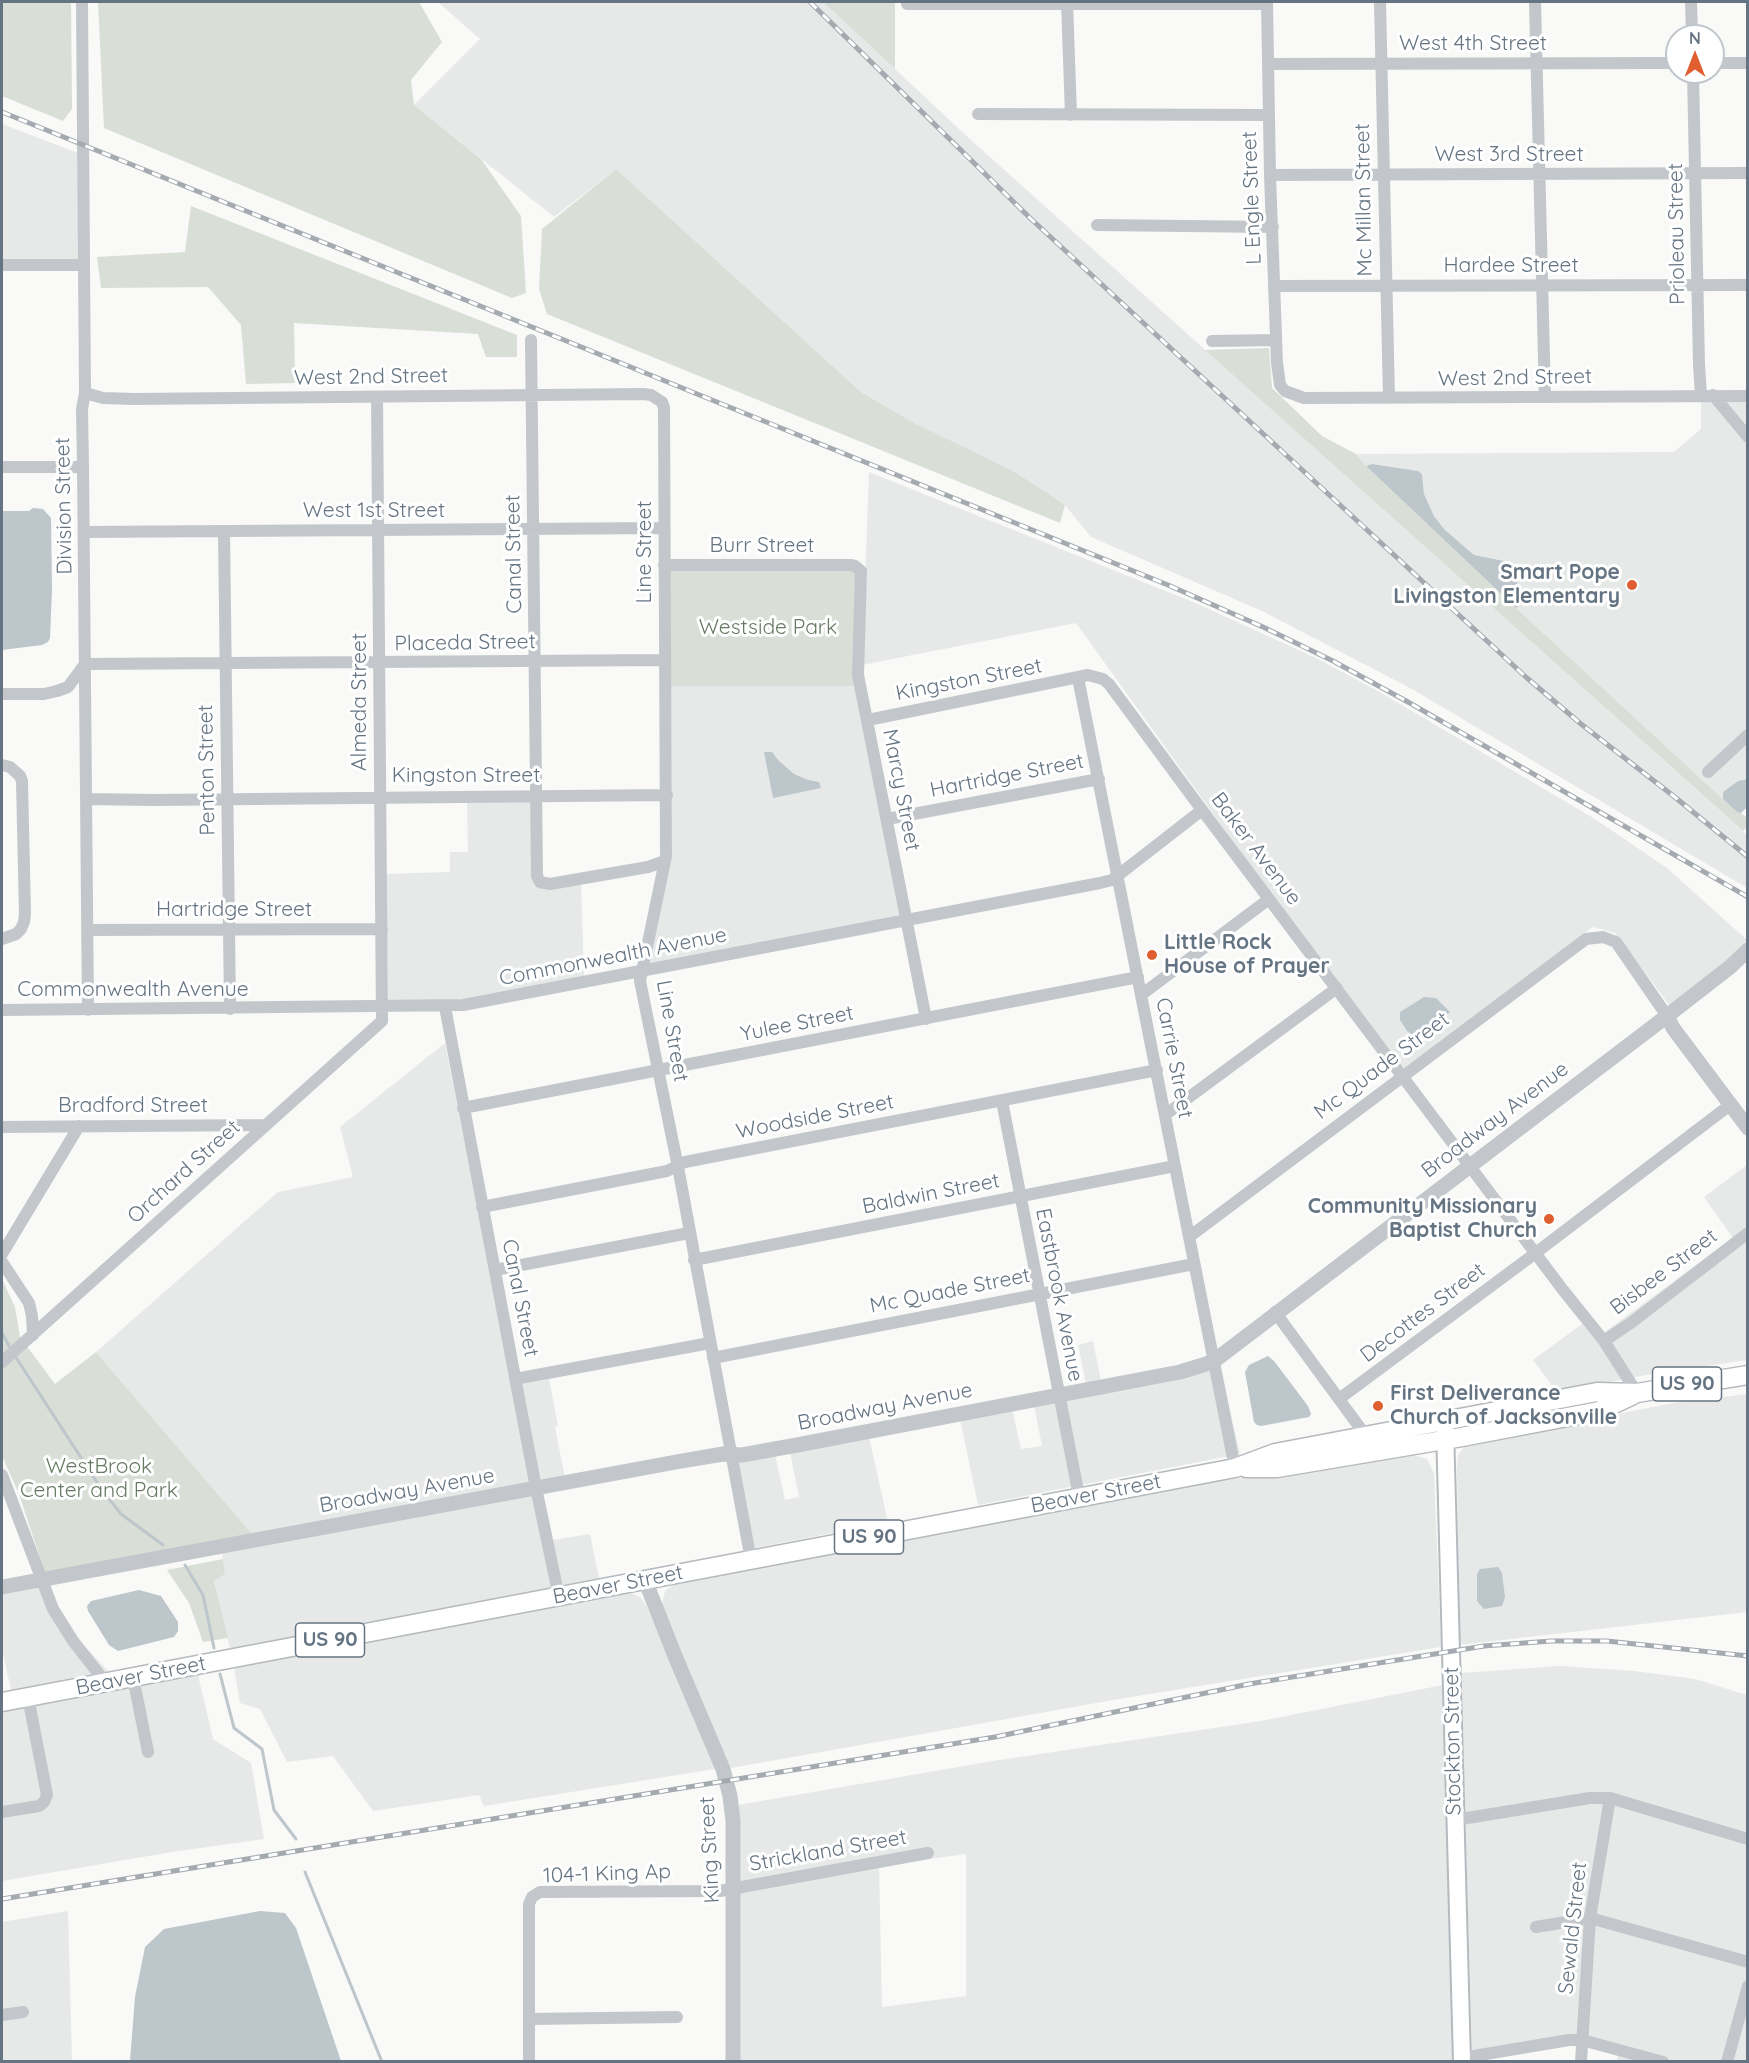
<!DOCTYPE html>
<style>
body{margin:0}
#map{position:relative;width:1749px;height:2063px;overflow:hidden;background:#f9f9f7;font-family:Quicksand,sans-serif}
canvas{display:block}
.frame{position:absolute;inset:0;border:3px solid #657482;pointer-events:none}
.north{position:absolute;left:1665px;top:24px;width:60px;height:60px;box-sizing:border-box;background:#fff;border:2px solid #c1c7cd;border-radius:50%;rotate:0deg;font-size:16px;font-weight:700;line-height:24px;text-align:center;color:#657482}
.north::after{content:'';display:block;margin:auto;width:21px;height:27px;background:#e05f30;clip-path:polygon(50% 0,100% 100%,50% 72%,0 100%)}
</style>
<div id="map">
<canvas width="1749" height="2063"></canvas>
<div class="frame"></div>
<div class="north">N</div>
</div>
<script>
const context = document.querySelector('canvas').getContext('2d');
context.lineJoin = 'round';
function fillPath(path, color) {
  context.fillStyle = color;
  context.fill(path, 'evenodd');
}
function toPath(rows) {
  const path = new Path2D();
  for (const r of rows) {
    path.moveTo(r[0], r[1]);
    for (let i = 2; i < r.length; i += 2) path.lineTo(r[i], r[i + 1]);
  }
  return path;
}
function trace(path, color, width, dash) {
  context.strokeStyle = color;
  context.lineWidth = width;
  context.lineCap = dash ? 'butt' : 'round';
  context.setLineDash(dash || []);
  context.stroke(path);
}
function drawText(font, color, halo, rows, align = 'center') {
  context.font = font + ' Quicksand,sans-serif';
  context.lineWidth = 6;
  context.setLineDash([]);
  context.textBaseline = 'middle';
  context.strokeStyle = halo;
  context.fillStyle = color;
  for (const [text, x, y, turn = 0] of rows) {
    context.save();
    context.translate(x, y);
    context.rotate((+turn || 0) * Math.PI / 180);
    context.textAlign = isNaN(turn) ? turn : align;
    if (halo) context.strokeText(text, 0, 0);
    context.fillText(text, 0, 0);
    context.restore();
  }
}
const built = toPath([
 [438,2,823,2,972,141,1747,835,1747,888,1412,689,1262,611,1091,537,1065,505,916,424,861,392,616,169,554,217,414,105,480,39],
 [2,124,78,153,78,260,2,260],
 [1701,401,1747,401,1747,779,1738,781,1723,792,1723,799,1516,608,1520,605,1509,562,1474,555,1444,529,1434,516,1424,494,1422,474,1418,471,1372,464,1366,466,1356,454,1674,452,1701,429],
 [869,472,1198,604,1316,658,1378,691,1595,819,1667,868,1747,940,1741,951,1670,1006,1615,933,1593,927,1404,1068,1273,897,1076,623,862,665],
 [671,686,855,686,901,915,650,963,672,845],
 [467,800,531,800,534,882,581,884,584,976,456,1000,388,1001,386,874,450,872,450,852,468,852],
 [445,1043,512,1386,549,1379,558,1426,555,1427,565,1478,253,1535,96,1352,278,1192,353,1177,340,1127],
 [1747,1165,1747,1360,1651,1374,1557,1392,1533,1360,1582,1324,1595,1339,1733,1238,1704,1197],
 [1093,1341,1101,1381,1086,1384,1078,1345],
 [1219,1362,1240,1454,978,1505,960,1419,1012,1409,1021,1449,1042,1446,1034,1405],
 [1747,1394,1747,1612,1459,1645,1457,1465,1458,1455,1466,1444,1673,1403],
 [869,1437,888,1522,755,1548,738,1462,775,1455,785,1500,799,1497,790,1452],
 [1414,1455,1427,1459,1434,1473,1441,1647,1119,1699,731,1768,671,1633,662,1604,665,1591,673,1585,1212,1482],
 [543,1493,553,1540,590,1534,599,1578,230,1649,214,1580,225,1574,222,1552],
 [49,1585,58,1607,79,1640,108,1671,11,1690,2,1649,2,1594],
 [626,1593,633,1594,641,1598,647,1607,713,1758,715,1769,484,1806,479,1795,373,1811,333,1756,287,1762,260,1709,240,1703,234,1667],
 [1560,1666,1634,1671,1695,1679,1747,1695,1747,2061,1617,2061,1620,2045,1586,2038,1472,2053,1461,1673],
 [198,1675,213,1739,251,1763,264,1839,172,1852,2,1881,2,1712],
 [1443,1685,1451,1988,1456,2061,739,2061,738,1805,993,1761,1261,1721],
 [966,1854,966,1996,882,2007,879,1866],
 [68,1911,72,2061,2,2062,2,1922]
]);
const green = toPath([
 [2,2,71,2,72,109,63,121,2,96],
 [98,2,419,2,442,42,411,80,414,105,481,159,521,216,526,293,512,298,104,128],
 [823,2,895,2,895,69],
 [616,169,861,392,916,424,1013,471,1065,505,1060,523,547,314,539,289,542,229],
 [191,206,517,335,517,357,486,357,478,334,294,323,295,383,246,384,241,325,208,287,101,288,97,257,185,252],
 [1269,348,1272,388,1322,436,1356,454,1366,466,1516,608,1737,812,1741,813,1747,818,1747,829,1746,828,1743,831,1205,350],
 [670,569,865,570,855,686,671,686],
 [2,1279,15,1307,20,1337,55,1384,96,1352,253,1535,45,1573,19,1494,2,1456],
 [223,1559,225,1574,214,1581,228,1638,203,1642,189,1603,167,1570]
]);
const water = toPath([
 [1372,464,1418,471,1422,474,1424,494,1434,516,1444,529,1474,555,1509,562,1515,565,1520,605,1516,608,1366,466],
 [33,508,43,509,51,518,52,590,50,638,48,642,42,645,2,650,2,511,29,511],
 [764,752,772,752,778,760,794,774,808,780,819,782,821,788,773,798],
 [1747,779,1747,807,1741,813,1737,812,1723,799,1723,792,1738,781],
 [1424,997,1436,998,1450,1012,1420,1035,1415,1036,1407,1031,1400,1020,1400,1012],
 [1268,1356,1274,1361,1308,1406,1311,1414,1309,1417,1261,1426,1257,1425,1254,1422,1245,1372,1249,1365],
 [1498,1567,1502,1573,1505,1597,1502,1606,1484,1609,1477,1601,1477,1574,1480,1569],
 [139,1590,161,1596,178,1622,178,1631,174,1637,118,1651,109,1645,88,1611,87,1606,91,1601],
 [260,1911,285,1913,296,1928,341,2061,130,2061,135,1997,145,1947,164,1929]
]);
const stream = toPath([
 [2,1333,9,1346],
 [15,1356,102,1490,121,1514,163,1545],
 [185,1565,203,1595,214,1648],
 [220,1674,234,1728,262,1749,274,1810,296,1839],
 [305,1872,382,2062]
]);
const minor = toPath([
 [82,2,85,393,82,409,83,467,88,1010],
 [1067,2,1071,115],
 [1267,2,1270,175,1277,363,1280,385,1285,391,1304,398,1748,396],
 [1380,2,1389,398],
 [1535,2,1545,397],
 [1691,2,1692,36],
 [907,4,1267,4],
 [1713,63,1748,63],
 [1268,64,1677,63],
 [1693,72,1699,365,1701,395],
 [978,114,1269,115],
 [1270,175,1748,173],
 [1097,225,1273,227],
 [2,265,84,265],
 [1274,286,1748,285],
 [531,340,537,876,540,882,550,884,648,867,665,861],
 [1212,341,1276,340],
 [85,393,103,398,134,399,643,394,651,395,662,402,664,408,666,856,640,981,678,1167,751,1560],
 [1713,395,1748,437],
 [2,467,83,467],
 [224,531,230,1009],
 [84,532,664,528],
 [664,565,850,565,855,566,861,571,858,675,926,1019],
 [1078,678,1235,1468],
 [2,694,44,694,57,691,68,687,85,664,665,660],
 [868,720,1088,675,1103,679,1109,684,1202,810,1563,1290,1604,1341,1637,1393],
 [2,765,10,767,20,776,22,781,25,914,24,922,21,929,16,934,2,939],
 [1708,772,1748,735],
 [86,799,154,800,667,795],
 [887,819,1099,779],
 [87,930,382,929],
 [1141,995,1269,899],
 [445,1007,536,1488,559,1597],
 [2,1010,463,1005,1100,883,1112,880,1202,810],
 [1002,1101,1079,1496],
 [463,1108,1138,977],
 [1165,1115,1337,988],
 [2,1127,265,1125],
 [482,1207,667,1171,685,1162,1157,1070],
 [1189,1237,1586,939,1603,937,1616,942,1667,1016],
 [2,1254,79,1126],
 [694,1260,1175,1166],
 [2,1262,29,1303,32,1316,33,1335],
 [495,1270,689,1233],
 [1275,1312,1369,1440],
 [1604,1341,1632,1322,1748,1233],
 [713,1358,1194,1264],
 [2,1362,382,1021,377,397],
 [515,1379,710,1343],
 [1339,1399,1529,1258,1730,1105],
 [2,1475,53,1609,73,1641,106,1683],
 [133,1677,148,1752],
 [2,1812,39,1806,44,1802,47,1795,28,1697],
 [1455,1820,1590,1798,1610,1798,1748,1839],
 [1536,1927,1590,1918,1748,1962],
 [2,2015,23,2012],
 [529,2019,677,2017],
 [1462,2058,1569,2040,1582,2040,1663,2062],
 [529,2062,529,1904,532,1897,540,1892,720,1891,928,1853],
 [1581,2062,1590,1918,1610,1798],
 [1727,2062,1748,1986]
]);
const tertiary = toPath([
 [1667,1016,1673,1028,1748,1128],
 [645,1580,675,1656,723,1769,730,1796,733,1821,733,2062],
 [2,1587,676,1462,723,1454,742,1455,797,1445,1180,1372,1203,1365,1214,1361,1667,1016,1730,967,1748,950]
]);
const secondary = toPath([
 [1445,1428,1462,2062]
]);
const primary = toPath([
 [1246,1468,1277,1468,1462,1437,1599,1411,1633,1395],
 [2,1702,1235,1468,1275,1453,1597,1392,1637,1393,1748,1375]
]);
const rail = toPath([
 [810,2,1030,218,1527,678,1581,724,1676,798,1748,857],
 [2,112,1168,585,1263,627,1333,661,1408,702,1748,897],
 [2,1899,995,1737,1249,1684,1484,1646,1551,1641,1607,1641,1748,1656]
]);
const markers = [
 [1632,585,6,"#e05f30"],
 [1152,955,6,"#e05f30"],
 [1549,1219,6,"#e05f30"],
 [1378,1406,6,"#e05f30"]
];
const shields = [
 [1687,1384,69],
 [869,1537,69],
 [330,1640,69]
];
const shieldNames = [
 ["US 90",1687,1384],
 ["US 90",869,1537],
 ["US 90",330,1640]
];
const streetNames = [
 ["West 4th Street",1473,44],
 ["West 3rd Street",1509,155],
 ["L Engle Street",1252,198,-92],
 ["Mc Millan Street",1364,200,-91],
 ["Prioleau Street",1677,234,-91],
 ["Hardee Street",1511,266],
 ["West 2nd Street",371,377,-1],
 ["West 2nd Street",1515,378,-1],
 ["Division Street",64,506,-91],
 ["West 1st Street",374,511],
 ["Burr Street",762,546],
 ["Line Street",645,552,-90],
 ["Canal Street",514,554,-91],
 ["Placeda Street",465,643,-1],
 ["Kingston Street",969,680,-11],
 ["Almeda Street",360,702,-90],
 ["Penton Street",207,770,-91],
 ["Kingston Street",466,776],
 ["Hartridge Street",1007,776,-11],
 ["Marcy Street",901,790,79],
 ["Baker Avenue",1256,849,53],
 ["Hartridge Street",234,910],
 ["Commonwealth Avenue",613,957,-11],
 ["Commonwealth Avenue",133,990],
 ["Yulee Street",797,1024,-11],
 ["Line Street",672,1031,80],
 ["Carrie Street",1174,1058,79],
 ["Mc Quade Street",1382,1066,-37],
 ["Bradford Street",133,1106],
 ["Woodside Street",815,1117,-11],
 ["Broadway Avenue",1495,1120,-37],
 ["Orchard Street",184,1172,-42],
 ["Baldwin Street",931,1194,-11],
 ["Bisbee Street",1664,1272,-37],
 ["Mc Quade Street",950,1291,-11],
 ["Eastbrook Avenue",1059,1295,79],
 ["Canal Street",520,1298,79],
 ["Decottes Street",1423,1313,-37],
 ["Broadway Avenue",885,1407,-11],
 ["Broadway Avenue",407,1491,-10],
 ["Beaver Street",1096,1494,-11],
 ["Beaver Street",618,1585,-11],
 ["Beaver Street",141,1676,-11],
 ["Stockton Street",1453,1741,-91],
 ["King Street",710,1850,-93],
 ["Strickland Street",828,1851,-10],
 ["104-1 King Ap",607,1874,-2],
 ["Sewald Street",1573,1928,-84]
];
const poiNames = [
 ["Smart Pope",1620,573],
 ["Livingston Elementary",1620,597],
 ["Little Rock",1164,943,"left"],
 ["House of Prayer",1164,967,"left"],
 ["Community Missionary",1537,1207],
 ["Baptist Church",1537,1231],
 ["First Deliverance",1390,1394,"left"],
 ["Church of Jacksonville",1390,1418,"left"]
];
const parkNames = [
 ["Westside Park",768,628],
 ["WestBrook",99,1467],
 ["Center and Park",99,1491]
];
fillPath(built, '#e7e8e8');
fillPath(green, '#d9ded6');
fillPath(water, '#bcc6cb');
trace(stream, '#bcc6cb', 3);
trace(secondary, '#b5babf', 20);
trace(primary, '#b4b9bd', 21);
trace(minor, '#c3c7cb', 12);
trace(tertiary, '#c3c7cb', 15);
trace(secondary, '#fff', 16);
trace(primary, '#fff', 18);
trace(rail, '#a4aab0', 5);
trace(rail, '#fff', 3, [9]);
for (const [x, y, r, color] of markers) {
  const dot = new Path2D();
  dot.arc(x, y, r, 0, 2 * Math.PI);
  context.fillStyle = color;
  context.fill(dot);
  trace(dot, '#fff', 2);
}
for (const [x, y, w] of shields) {
  const box = new Path2D();
  box.roundRect(x - w / 2, y - 17, w, 34, 4.5);
  context.fillStyle = '#fff';
  context.fill(box);
  trace(box, '#657482', 1.5);
}
drawText('bold 20px', '#657482', null, shieldNames);
drawText('21px', '#657482', '#fff', streetNames);
drawText('bold 21px', '#657482', '#fff', poiNames, 'right');
drawText('21px', '#677a64', '#fff', parkNames);
</script>
